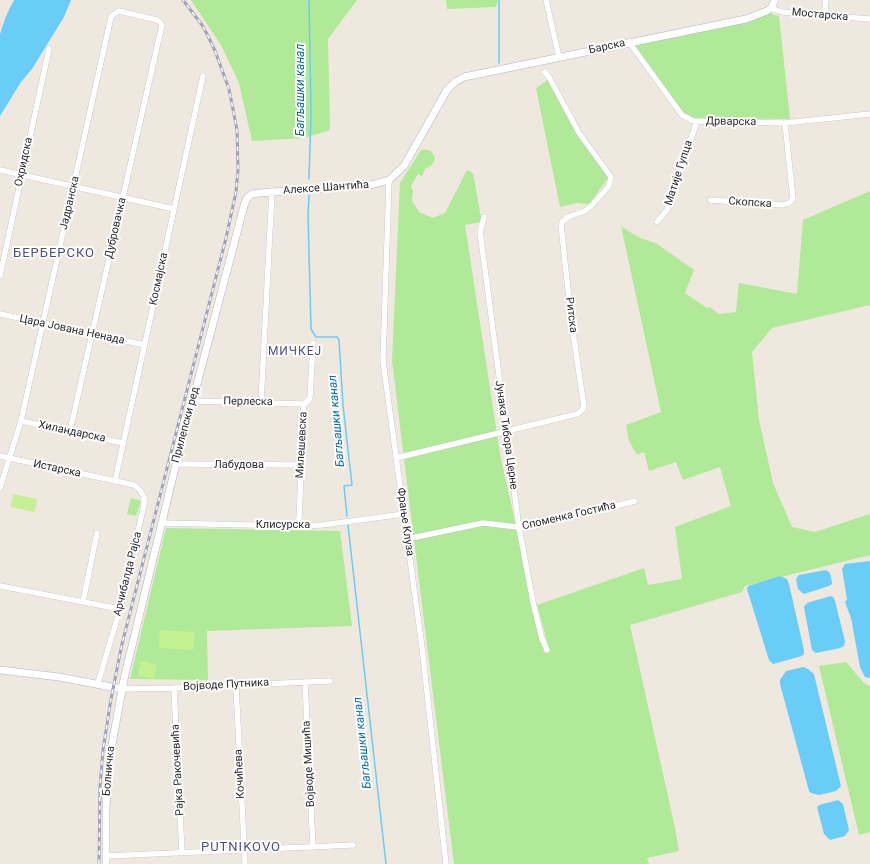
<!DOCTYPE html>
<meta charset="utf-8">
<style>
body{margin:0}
canvas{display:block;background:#efe8de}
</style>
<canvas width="870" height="864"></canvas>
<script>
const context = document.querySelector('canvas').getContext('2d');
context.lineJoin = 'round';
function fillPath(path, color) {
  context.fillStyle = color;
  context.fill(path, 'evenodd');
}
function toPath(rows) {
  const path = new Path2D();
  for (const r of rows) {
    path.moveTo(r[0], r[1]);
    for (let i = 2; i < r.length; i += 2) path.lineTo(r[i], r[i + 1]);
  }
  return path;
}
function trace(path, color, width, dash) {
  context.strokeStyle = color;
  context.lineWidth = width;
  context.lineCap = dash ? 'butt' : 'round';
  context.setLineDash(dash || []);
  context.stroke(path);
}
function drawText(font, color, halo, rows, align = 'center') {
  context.font = font + ' Roboto,sans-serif';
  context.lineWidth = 4;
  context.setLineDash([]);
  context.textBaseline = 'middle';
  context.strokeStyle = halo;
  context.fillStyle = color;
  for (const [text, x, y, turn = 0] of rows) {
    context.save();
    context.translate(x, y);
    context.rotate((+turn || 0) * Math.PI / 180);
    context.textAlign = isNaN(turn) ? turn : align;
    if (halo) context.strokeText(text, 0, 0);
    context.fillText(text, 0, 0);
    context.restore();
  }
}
const green = toPath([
 [191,0,357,0,328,39,330,130,304,138,252,141,239,83,221,45],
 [446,0,498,0,496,7,447,9],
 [769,11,774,15,779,16,790,119,699,118,690,117,684,113,634,44],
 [549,79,588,147,608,178,589,204,577,203,560,207,536,88],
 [424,149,431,151,435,158,432,165,425,169,422,176,418,174,411,186,413,191,412,201,419,212,433,218,445,213,467,170,473,173,481,218,481,222,465,225,500,454,544,653,550,652,537,605,644,568,648,585,682,579,675,527,731,506,720,467,683,480,676,462,649,471,644,452,637,455,629,441,626,425,661,412,621,226,638,237,657,244,694,270,685,293,707,308,710,307,719,314,736,312,739,283,797,294,803,220,870,191,870,305,772,328,752,352,759,420,773,483,792,527,815,532,870,514,870,555,745,586,742,592,630,625,675,828,679,851,647,858,649,864,454,864,392,361,400,183,421,150],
 [131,498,141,501,136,516,127,514],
 [166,528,340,531,352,626,207,631,208,680,130,679],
 [846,662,865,684,870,686,870,832,859,835,819,666]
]);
const pitch = toPath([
 [13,494,37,499,35,512,11,507],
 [160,630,195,632,193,650,159,648],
 [141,661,157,665,154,679,138,675]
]);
const water = toPath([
 [14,0,71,0,64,17,32,69,21,82,0,116,0,34,6,16],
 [870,561,870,678,865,677,860,667,851,618,845,602,847,599,842,569,845,564],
 [826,570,830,573,832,582,832,584,829,586,804,594,798,589,796,579,799,575],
 [780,576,787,579,789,584,804,650,804,654,802,656,773,664,769,660,747,589,748,586],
 [831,596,834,598,835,601,845,641,844,646,840,648,816,653,812,650,804,607,806,604,810,602],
 [803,667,808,669,814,674,839,778,841,786,836,791,828,793,819,795,811,793,809,791,780,684,780,680,786,671],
 [838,800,843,804,849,830,845,836,830,840,824,834,817,807,819,805]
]);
const stream = toPath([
 [499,0,499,63],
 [309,179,311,113,309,0],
 [309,195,308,215,311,329,316,337,337,337,339,340,343,405,352,485,344,486,347,516],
 [348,525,386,864]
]);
const minor = toPath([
 [546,0,559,57],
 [771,8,782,12,870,19],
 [825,15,826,0],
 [629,42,682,115,693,121,785,123,870,114],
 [0,170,174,209],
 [389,180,383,361,422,647,446,864],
 [710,200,783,205,789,203,793,199,785,123],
 [484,217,480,232,481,239,519,528,533,602,542,639,547,650],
 [657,222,667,210,697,121],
 [0,276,49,49],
 [0,314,145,345],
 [192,401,304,404],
 [261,402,272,191],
 [21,421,123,443],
 [0,456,134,485,140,490,144,497,144,505,120,609,98,683],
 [396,458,577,414,581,411,584,407,571,318,561,225,563,221,568,217,585,211,592,205,609,186,611,177,579,133,549,77,545,72],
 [176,464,301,465],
 [115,481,203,76],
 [0,488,21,421,111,17,114,14,119,11,157,20,160,22,162,25,70,431],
 [161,523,297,526,322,525,404,514],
 [297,526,299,519,304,404,309,400,310,397,313,343],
 [407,539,483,523,526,528,635,501],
 [0,586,120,609],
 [83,602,97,533],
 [305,682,313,847],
 [236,685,245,864],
 [174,688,182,853],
 [122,689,174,688,330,681],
 [106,856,353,845]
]);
const tertiary = toPath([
 [0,670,59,677,122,689],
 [106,864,106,808,109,761,124,679,176,464,244,206,247,198,252,194,259,193,371,185,389,180,404,166,447,90,455,82,464,77,746,19,767,11,771,8,775,0]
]);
const rail = toPath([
 [99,864,100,786,103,750,111,699,122,644,226,238,236,192,238,170,237,130,229,89,215,51,208,36,202,25,183,0]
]);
const streetNames = [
 ["Мостарска",820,15,5],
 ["Барска",607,47,-12],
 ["Дрварска",731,122,1],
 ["Охридска",24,162,-78],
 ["Матије Гупца",679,173,-72],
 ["Алексе Шантића",326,188,-4],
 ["Јадранска",70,203,-77],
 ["Скопска",750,203,4],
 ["Дубровачка",116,228,-77],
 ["Космајска",159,279,-78],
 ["Ритска",571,315,83],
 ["Цара Јована Ненада",72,330,12],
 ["Перлеска",248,402,1],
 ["Прилепски ред",186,425,-75],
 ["Хиландарска",72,432,12],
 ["Јунака Тибора Церне",506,435,82],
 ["Милешевска",302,445,-87],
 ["Лабудова",239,465],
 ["Истарска",57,469,12],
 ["Споменка Гостића",569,516,-13],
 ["Фрање Клуза",405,522,82],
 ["Клисурска",283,525],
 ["Арчибалда Рајса",128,574,-76],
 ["Војводе Путника",226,685,-3],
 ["Војводе Мишића",309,764,-93],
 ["Рајка Ракочевића",178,770,-93],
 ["Болничка",109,771,-85],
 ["Кочићева",240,774,-93]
];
const waterNames = [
 ["Багљашки канал",301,90,-90],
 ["Багљашки канал",337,421,-95],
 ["Багљашки канал",363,743,-96]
];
const neighbourhoodNames = [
 ["МИЧКЕЈ",295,352]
];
const quarterNames = [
 ["БЕРБЕРСКО",54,254],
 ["PUTNIKOVO",241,848]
];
fillPath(green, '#b0e997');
fillPath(pitch, '#c5f192');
fillPath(water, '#6acdf7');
trace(stream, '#6acdf7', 1.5);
trace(minor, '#b2b4c1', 6);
trace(tertiary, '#b2b4c1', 8);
trace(minor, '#fff', 5.5);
trace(tertiary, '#fff', 7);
trace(rail, '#a0a2b8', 3);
trace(rail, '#fff', 1.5, [4.5]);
drawText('11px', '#2c2c2c', '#fff', streetNames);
drawText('italic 12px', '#046aa9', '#fff', waterNames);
context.letterSpacing = '1px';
drawText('12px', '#495181', '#fff', neighbourhoodNames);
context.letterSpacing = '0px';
context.letterSpacing = '1px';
drawText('13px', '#495181', '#fff', quarterNames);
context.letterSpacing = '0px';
</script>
